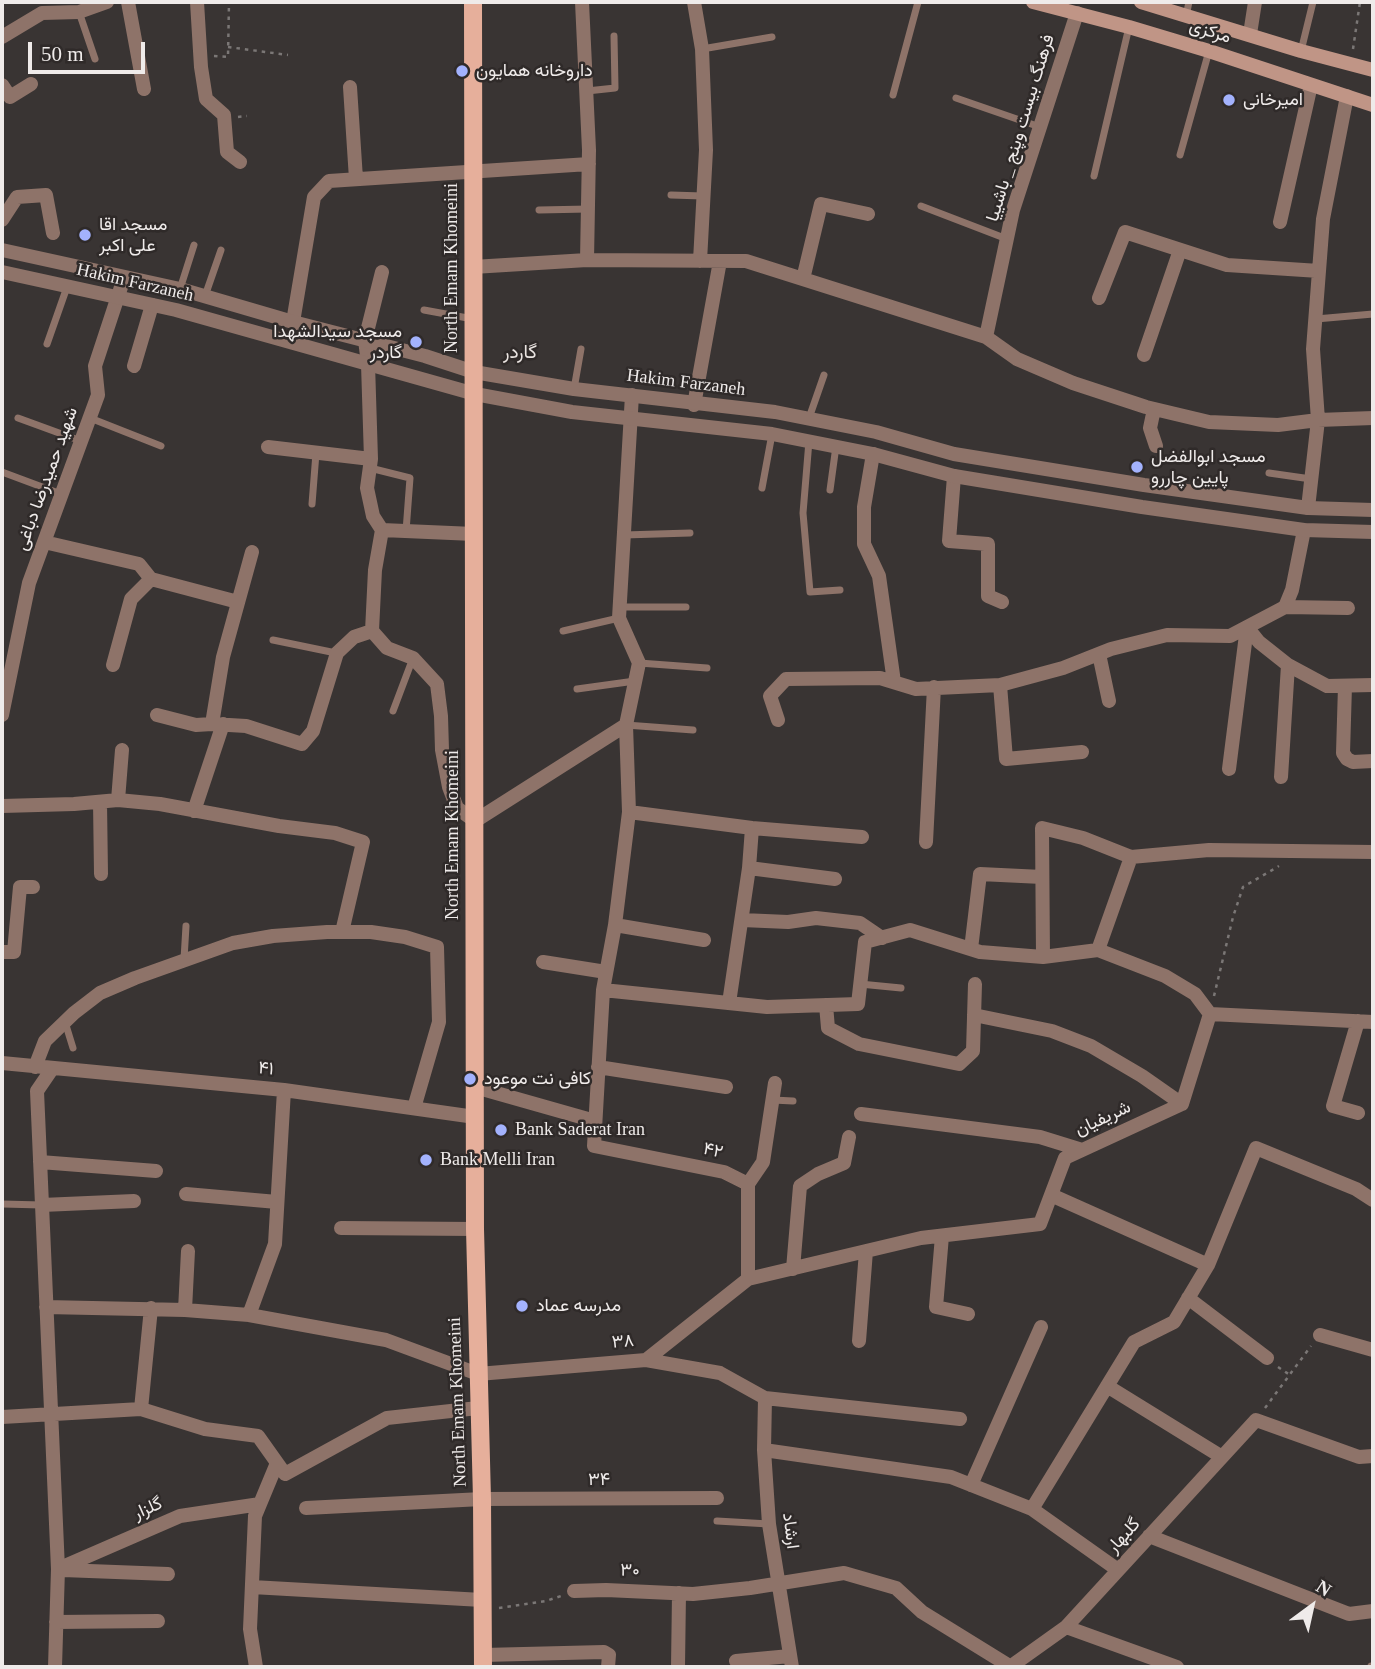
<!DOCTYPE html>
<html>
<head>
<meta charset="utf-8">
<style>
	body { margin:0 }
	#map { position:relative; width:1375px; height:1669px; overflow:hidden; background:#393433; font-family:"Times New Roman",serif }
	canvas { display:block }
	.frame { position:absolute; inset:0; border:4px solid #efebea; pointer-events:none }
	.north { position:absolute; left:1277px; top:1571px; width:70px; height:70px; -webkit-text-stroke:5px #2f2a29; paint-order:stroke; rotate:33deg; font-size:19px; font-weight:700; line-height:28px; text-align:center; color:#efebea }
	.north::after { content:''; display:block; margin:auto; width:24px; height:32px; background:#efebea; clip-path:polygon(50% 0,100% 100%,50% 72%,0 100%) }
	.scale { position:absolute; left:28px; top:42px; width:117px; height:32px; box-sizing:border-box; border:4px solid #efebea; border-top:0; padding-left:9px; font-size:21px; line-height:24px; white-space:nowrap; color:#efebea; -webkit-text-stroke:5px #2f2a29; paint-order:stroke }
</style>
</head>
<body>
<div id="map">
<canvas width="1375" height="1669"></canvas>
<div class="frame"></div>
<div class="north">N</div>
<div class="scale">50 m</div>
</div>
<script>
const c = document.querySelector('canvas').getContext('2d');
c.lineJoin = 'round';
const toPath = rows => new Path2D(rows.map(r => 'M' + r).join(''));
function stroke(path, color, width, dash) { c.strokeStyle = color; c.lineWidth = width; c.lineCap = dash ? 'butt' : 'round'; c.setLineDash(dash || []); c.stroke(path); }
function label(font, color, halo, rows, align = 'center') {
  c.font = font + ' "Times New Roman",Vazirmatn,serif'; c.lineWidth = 5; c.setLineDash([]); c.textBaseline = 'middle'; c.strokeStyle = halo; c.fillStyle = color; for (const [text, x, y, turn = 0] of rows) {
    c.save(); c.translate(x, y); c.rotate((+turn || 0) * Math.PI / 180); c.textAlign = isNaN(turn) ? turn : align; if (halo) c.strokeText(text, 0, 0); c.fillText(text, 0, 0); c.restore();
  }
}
stroke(toPath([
	[228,47,288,55],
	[1353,49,1360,2],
	[214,56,228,57,229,2],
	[238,117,247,116],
	[1214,996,1233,917,1243,887,1279,866],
	[1278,1367,1290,1375],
	[1265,1408,1311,1346],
	[499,1608,546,1601,561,1596]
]), '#7b7776', 2.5, [3.5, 5]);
stroke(toPath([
	[79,12,95,59],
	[1186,16,1189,2],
	[702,49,772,37],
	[1301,51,1313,2],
	[587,91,615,88,614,36],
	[893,95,918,2],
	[956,98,1040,127],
	[1180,155,1209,51],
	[1094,176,1129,27],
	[671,195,703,196],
	[921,206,1007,239],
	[539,210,588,209],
	[180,289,194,245],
	[205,296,221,250],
	[424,310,473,319],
	[1316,319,1373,314],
	[47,344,67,287],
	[574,389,581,349],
	[18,418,81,441],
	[90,418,161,446],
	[809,418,824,375],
	[809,441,803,513,810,592,840,590],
	[370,468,410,478,406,531],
	[2,472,61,494],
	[1269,473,1311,479],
	[762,488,772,434],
	[830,490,836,446],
	[312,504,316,453],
	[624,535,690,533],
	[620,607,686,607],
	[563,631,619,618],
	[273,640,336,653],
	[639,663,707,668],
	[577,689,635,681],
	[393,711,413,658],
	[626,725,693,730],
	[184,959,186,926],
	[860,984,901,988],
	[65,1022,73,1048],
	[773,1100,793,1101],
	[2,1204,42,1205],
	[717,1521,769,1524],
	[1371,1666,1371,1667]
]), '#8e7369', 7);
stroke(toPath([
	[128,2,144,89],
	[197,2,201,67,206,99,224,115,227,152,240,162],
	[582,2,589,150,587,260],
	[694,2,702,49,706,150,700,261],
	[1250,34,1255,2],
	[2,37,42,13,79,12,107,2],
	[2,85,10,97,31,84],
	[350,87,356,179],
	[2,220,17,197,46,195,53,233],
	[1280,222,1311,85],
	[473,267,587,260,746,261,986,337,1017,359,1073,383,1146,407,1209,422,1278,425,1318,420,1373,418],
	[382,272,365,340,368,364,371,459,367,488,373,516,382,530,375,570,372,631,387,648,413,658,437,684,441,716,442,750,449,787,457,808,475,821,626,725],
	[803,279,821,204,868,214],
	[1099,298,1125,232,1227,265,1319,271],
	[293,322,314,197,329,181,589,164],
	[986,337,1013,210,1077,13],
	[1144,355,1180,250],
	[134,366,152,305],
	[632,395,619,618,639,663,626,725,629,812,615,925,603,990,594,1146,724,1172,748,1184,748,1279],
	[694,405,720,261],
	[1154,409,1150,428,1156,446],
	[268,447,371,459],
	[873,454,864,507,864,544,879,576,894,682],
	[954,476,949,541,988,544,988,596,1002,602],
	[1308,508,1318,420,1313,349,1323,219,1347,96],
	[382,530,474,534],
	[44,542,139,564,151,579,238,602],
	[1285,607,1348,608],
	[1247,627,1259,642,1288,665,1327,686,1373,685],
	[1099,654,1109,701],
	[113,665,131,599,151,579],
	[1000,685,1006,759,1082,752],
	[1345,686,1343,753,1347,759,1353,762,1373,761],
	[2,715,29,583,98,395,95,366,124,278],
	[157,715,196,725,212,724,246,726,302,744,313,731,337,653,354,637,372,631],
	[778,720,770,696,786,679,880,678,916,689,1000,685,1063,668,1111,649,1167,635,1230,636,1285,607,1292,590,1304,530],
	[212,724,223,657,252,552],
	[1229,769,1247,627],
	[1281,777,1288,665],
	[118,800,122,750],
	[100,802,101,874],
	[2,806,74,804,118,800,160,804,279,826,335,833,363,842,342,932],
	[194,811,223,724],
	[629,812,752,828,862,837],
	[926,842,934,687],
	[749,868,835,879],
	[742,920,788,922,816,918,860,923,882,938],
	[615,925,704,940],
	[971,949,980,874,1042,877],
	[1098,950,1165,976,1195,994,1210,1014],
	[2,952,14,952,20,887,33,887],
	[1043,957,1042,828,1083,838,1131,857],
	[543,962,606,972],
	[603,990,767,1007,858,1004,865,942,910,930,980,952,1043,957,1098,950,1131,857,1209,850,1373,852],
	[729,1003,749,868,752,828],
	[826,1005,828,1028,859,1044,959,1064,973,1051,975,984],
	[974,1015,1052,1031,1091,1046,1142,1076,1182,1104],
	[2,1063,284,1090,475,1117],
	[35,1067,45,1041,74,1013,100,993,135,978,233,943,273,936,327,932,371,932,405,937,437,947,439,1022,414,1108],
	[598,1067,726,1087],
	[52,1069,37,1091,58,1569,55,1667],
	[475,1087,595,1121],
	[284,1090,275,1244,249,1315,386,1340,478,1374,646,1360,720,1373,765,1398,960,1419],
	[1358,1113,1333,1106,1358,1021],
	[861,1114,1040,1137,1082,1150],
	[40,1162,156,1171],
	[748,1184,763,1162,775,1083],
	[186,1194,277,1202],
	[1051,1195,1208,1265],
	[42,1205,134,1201],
	[341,1228,475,1229],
	[942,1236,936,1307,968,1314],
	[793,1269,800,1186,818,1174,844,1163,849,1137],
	[1188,1298,1267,1358],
	[46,1307,185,1310,249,1315],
	[185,1310,188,1251],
	[1320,1335,1373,1350],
	[859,1341,866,1251],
	[646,1360,748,1279,921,1238,1040,1224,1065,1158,1182,1104,1210,1014,1373,1022],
	[1107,1386,1222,1457],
	[765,1398,764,1450,769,1524,792,1667],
	[141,1409,151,1308],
	[2,1417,141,1409,205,1429,258,1436,285,1474,387,1418,478,1408],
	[764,1450,951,1477,1032,1509,1134,1342,1174,1322,1208,1265,1256,1148,1356,1189,1373,1200],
	[971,1485,1041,1327],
	[306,1508,482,1499,717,1498],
	[1032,1509,1118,1570],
	[1149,1536,1349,1614,1373,1611],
	[58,1569,180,1516,260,1504],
	[63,1570,168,1574],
	[252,1587,482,1600],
	[574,1591,606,1590,693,1594,750,1588,844,1573,896,1588,922,1612,1011,1667],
	[56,1622,158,1621],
	[1066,1627,1177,1667],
	[483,1655,604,1652,609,1655,608,1667],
	[736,1661,790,1656],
	[256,1667,250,1629,255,1516,277,1463],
	[678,1667,679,1593],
	[1010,1667,1066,1627,1256,1420,1359,1457,1373,1456]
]), '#8e7369', 14);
stroke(toPath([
	[2,250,180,289,293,322,425,356,474,372,574,389,775,412,876,432,954,454,1144,485,1308,508,1373,510],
	[2,272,176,310,475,394,572,412,772,434,873,454,954,476,1142,507,1304,530,1373,532]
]), '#8e7369', 14);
stroke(toPath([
	[1033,2,1129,27,1209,51,1373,105],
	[1141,2,1301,51,1373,70]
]), '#c09586', 14);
stroke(toPath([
	[473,2,475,1229,482,1499,483,1667]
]), '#e6af9b', 18);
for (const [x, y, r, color] of [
	[462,71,7,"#a3b2fd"],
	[1229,100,7,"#a3b2fd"],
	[85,235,7,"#a3b2fd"],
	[416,342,7,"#a3b2fd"],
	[1137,467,7,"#a3b2fd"],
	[470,1079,7,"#a3b2fd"],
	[501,1130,7,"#a3b2fd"],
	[426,1160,7,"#a3b2fd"],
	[522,1306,7,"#a3b2fd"]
]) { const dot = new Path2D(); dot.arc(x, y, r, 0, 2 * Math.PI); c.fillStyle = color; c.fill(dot); stroke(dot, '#2f2a29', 2.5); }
label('18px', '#efebea', '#2f2a29', [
	["مرکزی",1210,32,17],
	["فرهنگ بیست وپنج _ باشییا",1021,128,-73],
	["North Emam Khomeini",452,268,-90],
	["Hakim Farzaneh",135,283,13],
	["Hakim Farzaneh",686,383,7],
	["شهید حمیدرضا دباغی",47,479,-70],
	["North Emam Khomeini",453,835,-90],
	["۴۱",266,1069,6],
	["شریفیان",1103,1119,-25],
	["۴۲",713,1151,13],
	["۳۸",623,1342,-5],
	["North Emam Khomeini",458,1402,-92],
	["۳۴",599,1480],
	["گلزار",148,1509,-24],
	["ارشاد",790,1531,83],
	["گلبهار",1124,1536,-48],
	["۳۰",630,1571,2]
]);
label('18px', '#efebea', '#2f2a29', [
	["داروخانه همایون",476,71],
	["امیرخانی",1243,100],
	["مسجد اقا",99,225],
	["علی اکبر",99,246],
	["مسجد سیدالشهدا",402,332,"right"],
	["گاردر",402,353,"right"],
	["مسجد ابوالفضل",1151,457],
	["پایین چاررو",1151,478],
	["کافی نت موعود",484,1079],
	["Bank Saderat Iran",515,1130],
	["Bank Melli Iran",440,1160],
	["مدرسه عماد",536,1306]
], 'left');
label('19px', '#e9e3e0', '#2f2a29', [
	["گاردر",520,353]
]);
</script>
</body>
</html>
